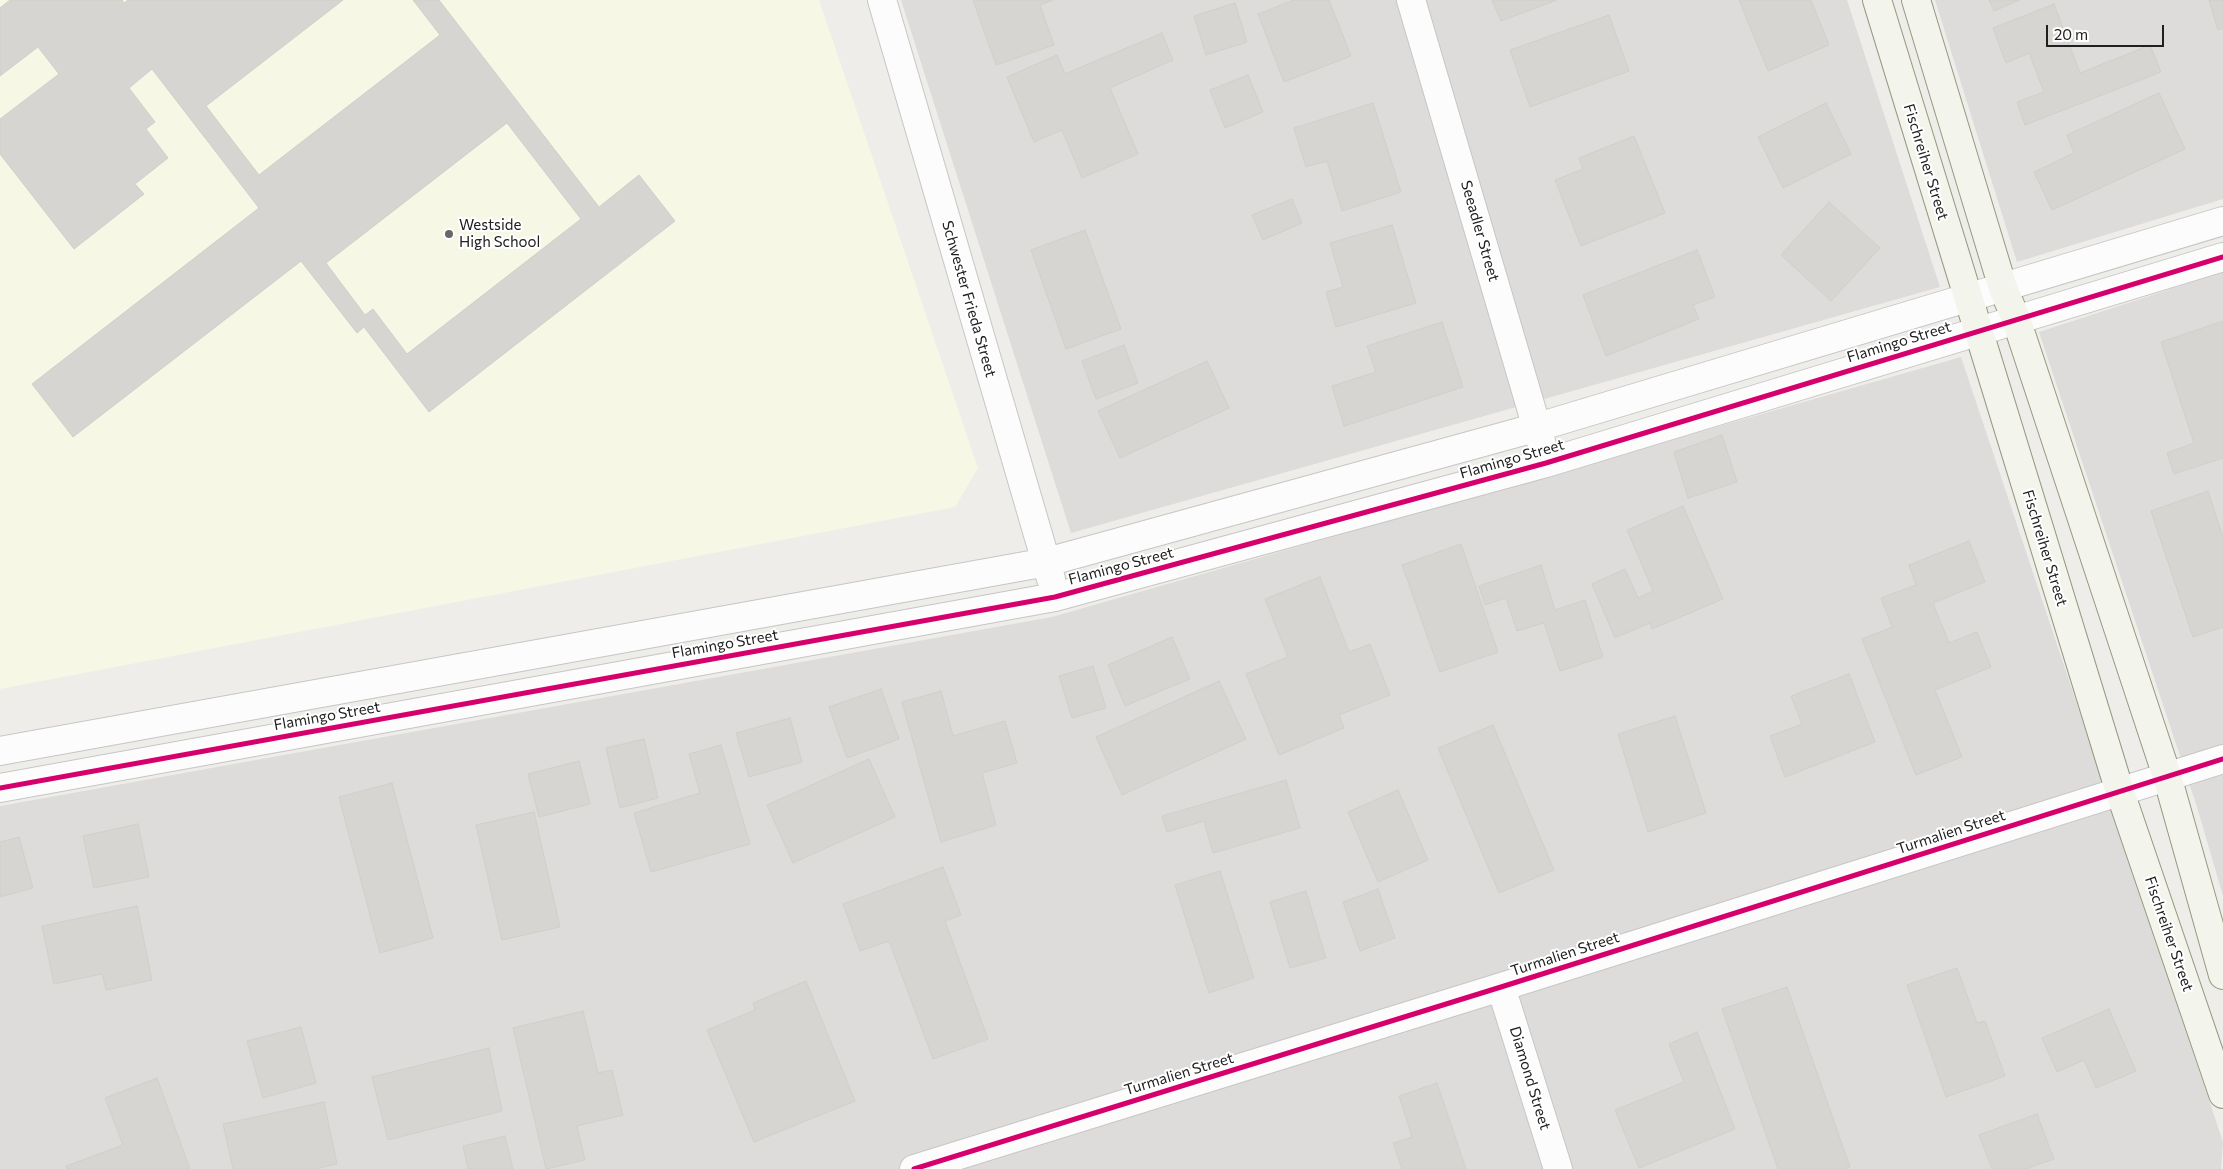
<!DOCTYPE html>
<html>
<head>
<meta charset="utf-8">
<style>
	body { margin:0 }
	#map { position:relative; width:2223px; height:1169px; overflow:hidden; background:#eeede9; font-family:Commissioner,sans-serif }
	canvas { display:block }
	.scale { position:absolute; left:2046px; top:25px; width:118px; height:22px; box-sizing:border-box; border:2px solid #202020; border-top:0; padding-left:6px; font-size:15px; line-height:18px; white-space:nowrap; color:#202020; -webkit-text-stroke:4px #fff; paint-order:stroke }
</style>
</head>
<body>
<div id="map">
<canvas width="2223" height="1169"></canvas>
<div class="scale">20 m</div>
</div>
<script>
const c = document.querySelector('canvas').getContext('2d');
c.lineJoin = 'round';
function fill(path, color) { c.fillStyle = color; c.fill(path, 'evenodd'); }
const toPath = rows => new Path2D(rows.map(r => 'M' + r).join(''));
function stroke(path, color, width, dash) { c.strokeStyle = color; c.lineWidth = width; c.lineCap = dash ? 'butt' : 'round'; c.setLineDash(dash || []); c.stroke(path); }
function label(font, color, halo, rows, align = 'center') {
  c.font = font + ' Commissioner,sans-serif'; c.lineWidth = 4; c.setLineDash([]); c.textBaseline = 'middle'; c.strokeStyle = halo; c.fillStyle = color; for (const [text, x, y, turn = 0] of rows) {
    c.save(); c.translate(x, y); c.rotate((+turn || 0) * Math.PI / 180); c.textAlign = isNaN(turn) ? turn : align; if (halo) c.strokeText(text, 0, 0); c.fillText(text, 0, 0); c.restore();
  }
}
fill(toPath([
	[901,0,1847,0,1940,287,1071,533],
	[1935,0,2223,0,2223,199,2017,262],
	[2223,272,2223,896,2197,807,2039,332],
	[1961,357,2223,1142,2221,1169,0,1169,0,806,1052,617]
]), '#dddcda');
fill(toPath([
	[0,0,819,0,978,468,955,507,0,689]
]), '#f6f7e4');
const building = toPath([
	[10,0,122,0,124,3,128,0,343,0,206,106,259,175,440,35,413,0,439,0,599,207,639,175,675,221,429,412,364,327,357,333,301,261,73,437,32,384,259,208,152,69,129,88,155,122,146,129,168,158,135,184,144,194,74,249,0,154,0,119,59,74,38,47,0,76,0,8,10,0],
	[507,123,581,219,407,354,373,309,365,315,326,263,507,123],
	[973,0,1053,0,1040,5,1054,45,996,65,973,0],
	[1294,0,1329,0,1351,56,1284,82,1258,14,1294,0],
	[1492,0,1557,0,1501,21,1492,0],
	[1739,0,1811,0,1829,45,1768,71,1739,0],
	[1989,0,2020,0,1994,11,1989,0],
	[2209,0,2223,0,2223,28,2218,30,2209,0],
	[1235,3,1247,42,1206,55,1194,16,1235,3],
	[2054,4,2080,73,2150,45,2161,72,2025,125,2017,102,2044,92,2029,53,2006,63,1993,28,2054,4],
	[1609,15,1629,71,1530,107,1510,50,1609,15],
	[1162,33,1173,60,1110,88,1138,154,1082,178,1062,130,1034,142,1007,77,1057,55,1065,74,1162,33],
	[1248,75,1263,112,1225,128,1210,90,1248,75],
	[2159,93,2185,149,2052,210,2034,172,2074,153,2067,135,2159,93],
	[1373,103,1401,192,1342,211,1327,161,1306,167,1294,128,1373,103],
	[1826,103,1851,154,1783,188,1758,137,1826,103],
	[1634,136,1665,213,1581,246,1555,180,1583,169,1579,158,1634,136],
	[1292,199,1302,223,1263,240,1252,215,1292,199],
	[1829,202,1880,248,1831,301,1781,255,1829,202],
	[1392,225,1416,303,1336,327,1326,292,1343,287,1330,243,1392,225],
	[1085,230,1121,329,1066,349,1031,250,1085,230],
	[1697,250,1715,297,1693,305,1699,319,1606,356,1583,295,1697,250],
	[2223,321,2223,458,2174,474,2167,453,2194,443,2161,342,2223,321],
	[1442,322,1463,387,1344,426,1332,386,1376,372,1367,346,1442,322],
	[1124,345,1138,383,1096,399,1082,361,1124,345],
	[1207,361,1229,408,1120,458,1098,411,1207,361],
	[1722,435,1737,482,1688,498,1674,452,1722,435],
	[2208,491,2223,537,2223,627,2193,637,2151,511,2208,491],
	[1683,506,1723,599,1652,629,1650,623,1615,638,1592,584,1625,569,1638,598,1653,591,1627,530,1683,506],
	[1969,541,1985,582,1933,603,1949,643,1977,632,1991,667,1935,690,1962,757,1916,775,1862,639,1892,627,1881,598,1916,585,1909,565,1969,541],
	[1461,544,1498,652,1440,672,1402,565,1461,544],
	[1541,565,1555,610,1585,600,1603,657,1560,671,1544,623,1517,631,1506,598,1485,605,1479,586,1541,565],
	[1320,577,1349,652,1370,644,1390,695,1339,715,1344,728,1279,755,1246,674,1288,657,1265,599,1320,577],
	[1172,637,1190,679,1125,706,1108,665,1172,637],
	[1093,666,1106,708,1072,718,1059,676,1093,666],
	[1849,674,1875,742,1785,777,1770,736,1802,724,1791,696,1849,674],
	[1219,681,1246,739,1122,795,1096,737,1219,681],
	[881,689,899,739,847,758,829,707,881,689],
	[941,691,953,736,1005,721,1017,763,982,773,996,825,941,842,902,702,941,691],
	[1675,716,1706,813,1648,832,1618,734,1675,716],
	[790,718,802,762,749,777,736,733,790,718],
	[1493,725,1554,870,1499,893,1438,748,1493,725],
	[644,739,658,798,620,808,606,748,644,739],
	[721,745,750,844,651,872,634,813,700,793,689,754,721,745],
	[869,759,895,817,793,863,767,805,869,759],
	[579,761,590,804,539,817,528,774,579,761],
	[1286,780,1300,828,1213,853,1204,821,1167,832,1162,816,1286,780],
	[392,783,433,938,380,953,339,797,392,783],
	[1398,790,1428,860,1378,882,1348,812,1398,790],
	[534,812,560,927,502,940,476,825,534,812],
	[138,824,149,877,94,888,83,836,138,824],
	[19,837,33,888,0,897,0,842,19,837],
	[943,867,961,915,945,921,988,1039,933,1059,889,941,860,951,843,904,943,867],
	[1220,871,1254,978,1209,993,1175,885,1220,871],
	[1378,889,1395,938,1360,951,1343,902,1378,889],
	[1306,891,1326,958,1290,968,1270,902,1306,891],
	[137,906,152,980,106,990,102,974,54,984,42,926,137,906],
	[1957,968,1977,1023,1985,1021,2005,1076,1946,1097,1907,985,1957,968],
	[806,981,855,1101,754,1142,707,1030,755,1010,753,1003,806,981],
	[1787,987,1850,1167,1846,1169,1778,1169,1722,1009,1787,987],
	[2109,1009,2136,1071,2096,1088,2084,1060,2057,1072,2042,1038,2109,1009],
	[583,1011,598,1073,612,1070,623,1115,577,1126,585,1160,546,1169,513,1028,583,1011],
	[301,1027,316,1083,263,1098,247,1041,301,1027],
	[1697,1032,1735,1129,1639,1168,1615,1110,1684,1082,1669,1044,1697,1032],
	[489,1048,502,1111,388,1140,372,1077,489,1048],
	[157,1078,190,1169,67,1169,66,1166,123,1145,105,1098,157,1078],
	[1437,1083,1466,1169,1402,1169,1393,1143,1412,1137,1399,1096,1437,1083],
	[324,1102,337,1164,315,1169,233,1169,223,1124,324,1102],
	[2037,1114,2054,1159,2026,1169,1992,1169,1979,1135,2037,1114],
	[505,1136,513,1169,468,1169,463,1146,505,1136]
]);
fill(building, '#d6d5d1');
stroke(building, '#d2cfca', 1);
const street = toPath([
	[882,0,1051,579],
	[1411,0,1542,445],
	[0,751,1047,562,1538,427,2223,221],
	[0,788,1055,597,1546,463,2223,257],
	[1501,987,1558,1169],
	[914,1169,1501,987,2223,759]
]);
const secondary = toPath([
	[1877,0,2120,792,2223,1094],
	[1916,0,2003,288,2016,319,2167,776,2223,975]
]);
stroke(street, '#c7c6c5', 30);
stroke(secondary, '#95997f', 30);
stroke(street, '#fcfcfc', 28);
stroke(secondary, '#f3f4eb', 28);
stroke(toPath([
	[0,788,1055,597,1546,463,2223,257],
	[914,1169,1501,987,2223,759]
]), '#d6006c', 5);
for (const [x, y, r, color] of [
	[449,234,5,"#686866"]
]) { const dot = new Path2D(); dot.arc(x, y, r, 0, 2 * Math.PI); c.fillStyle = color; c.fill(dot); stroke(dot, '#fff', 2); }
label('15px', '#202020', '#fff', [
	["Fischreiher Street",1926,162,73],
	["Seeadler Street",1480,231,74],
	["Schwester Frieda Street",969,299,74],
	["Flamingo Street",1899,342,-17],
	["Flamingo Street",1512,459,-16],
	["Fischreiher Street",2045,548,73],
	["Flamingo Street",1121,566,-15],
	["Flamingo Street",725,644,-10],
	["Flamingo Street",327,716,-10],
	["Turmalien Street",1951,832,-18],
	["Fischreiher Street",2169,934,71],
	["Turmalien Street",1565,954,-18],
	["Turmalien Street",1179,1074,-17],
	["Diamond Street",1530,1078,73]
]);
label('15px', '#202020', '#fff', [
	["Westside",459,225],
	["High School",459,242]
], 'left');
</script>
</body>
</html>
